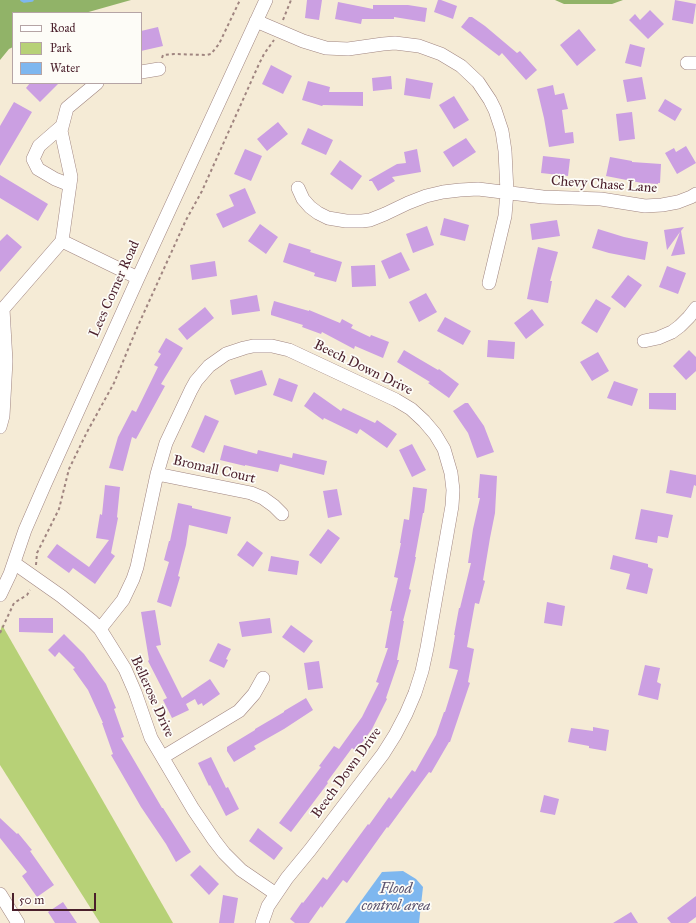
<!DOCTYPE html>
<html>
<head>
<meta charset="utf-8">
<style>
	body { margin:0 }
	#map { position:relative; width:696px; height:923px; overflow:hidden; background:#f5ebd6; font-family:"IM FELL Great Primer",serif }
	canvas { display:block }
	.legend { position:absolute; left:12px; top:12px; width:130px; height:72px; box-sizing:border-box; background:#fdfcf7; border:1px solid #b5a4a5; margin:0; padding:5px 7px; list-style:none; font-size:12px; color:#4a1f2b }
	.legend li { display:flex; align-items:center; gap:8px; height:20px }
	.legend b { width:20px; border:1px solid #b5a4a5 }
	.scale { position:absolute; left:12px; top:893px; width:84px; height:18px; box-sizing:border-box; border:2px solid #4a1f2b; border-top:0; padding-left:5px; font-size:12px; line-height:14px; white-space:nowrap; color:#4a1f2b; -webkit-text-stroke:3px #fdfcf7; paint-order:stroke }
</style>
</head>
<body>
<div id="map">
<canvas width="696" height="923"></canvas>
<ul class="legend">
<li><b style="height:5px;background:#fff"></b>Road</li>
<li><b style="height:11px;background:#b7d177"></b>Park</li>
<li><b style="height:11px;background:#7eb7ef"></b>Water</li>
</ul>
<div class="scale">50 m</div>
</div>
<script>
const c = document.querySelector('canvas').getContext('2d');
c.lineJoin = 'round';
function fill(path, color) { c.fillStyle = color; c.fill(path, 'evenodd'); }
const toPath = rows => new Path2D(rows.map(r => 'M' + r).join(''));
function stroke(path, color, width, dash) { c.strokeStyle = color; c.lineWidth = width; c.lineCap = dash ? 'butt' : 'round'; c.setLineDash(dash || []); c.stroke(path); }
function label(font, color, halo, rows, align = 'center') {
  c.font = font + ' "IM FELL Great Primer",serif'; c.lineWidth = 3.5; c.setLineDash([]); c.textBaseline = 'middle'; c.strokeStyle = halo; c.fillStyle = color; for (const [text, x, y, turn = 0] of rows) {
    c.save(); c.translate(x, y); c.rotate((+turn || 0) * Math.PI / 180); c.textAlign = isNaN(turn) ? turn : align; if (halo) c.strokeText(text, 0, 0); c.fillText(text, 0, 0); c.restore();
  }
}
fill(toPath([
	[2,625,173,923,100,923,0,765,0,632]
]), '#b7d177');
fill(toPath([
	[0,0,131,0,85,13,13,13,13,47,9,49,0,60],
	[555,0,623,0,612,4,564,4]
]), '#91b368');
fill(toPath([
	[403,871,416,879,423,887,419,923,345,923,382,872]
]), '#7eb7ef');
stroke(toPath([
	[22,0,24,1,32,0]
]), '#7eb7ef', 3.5);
fill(toPath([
	[307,0,322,0,319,20,305,18],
	[438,0,441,0,457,6,453,19,434,12],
	[675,0,696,4,693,24,672,20],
	[338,2,373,9,373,5,408,5,427,8,425,22,394,17,394,19,362,19,361,24,335,19],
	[650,10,664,24,648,39,629,20,635,14,640,20],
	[469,17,472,17,485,26,517,53,520,51,537,70,526,80,502,53,499,56,461,27],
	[158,27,163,46,141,51,141,31],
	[579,29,596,50,577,66,560,45],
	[630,44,645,48,641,67,625,63],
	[271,65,292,76,283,94,262,84],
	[391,76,392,89,373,91,372,78],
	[642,77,646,99,627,102,623,80],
	[406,78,433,83,430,99,404,95],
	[308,81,330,87,329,92,363,92,363,106,323,105,322,106,302,100],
	[30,83,59,83,40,102,26,88],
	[553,85,555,95,564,93,568,109,562,110,565,133,573,132,574,143,549,147,544,118,537,89],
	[454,96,469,120,454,129,439,105],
	[665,99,682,109,675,121,658,111],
	[14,102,32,112,0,166,0,126],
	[632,112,635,139,619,141,616,114],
	[278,122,288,134,267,151,257,139],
	[308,128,333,140,326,155,301,144],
	[466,138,476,152,453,167,443,152],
	[686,146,696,163,677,174,665,153,674,148,676,152],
	[245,149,262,156,251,181,234,174],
	[417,149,421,172,392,177,395,181,378,191,372,181,369,181,369,180,397,164,406,163,404,152],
	[543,156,570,159,568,176,541,173],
	[610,157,632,161,632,162,661,164,660,183,658,183,658,184,642,183,606,176],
	[340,160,362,176,352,190,330,174],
	[0,175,48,204,38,221,0,198],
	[245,188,256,213,223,228,216,214,234,206,229,195],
	[444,218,469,225,465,241,440,235],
	[557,220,560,236,532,240,530,224],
	[260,224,278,237,266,254,248,241],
	[427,226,434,245,413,253,406,234],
	[684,227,681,231,685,254,671,256,680,232,667,250,664,230],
	[598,229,624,237,648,242,645,260,609,253,592,248],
	[7,234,22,247,0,272,0,241],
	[289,243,311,250,310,252,342,262,336,282,314,276,315,273,283,262],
	[538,247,558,252,550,281,552,281,548,303,527,299,533,269],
	[401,252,410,270,389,279,381,261],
	[215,261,217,276,192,280,190,265],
	[375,265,376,286,352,287,351,266],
	[667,266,686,273,678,294,659,287],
	[628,275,642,285,625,308,611,297],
	[426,293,437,312,419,322,409,302],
	[257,295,260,311,232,315,230,300],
	[596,299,611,308,597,333,581,323],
	[274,301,309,311,309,310,340,323,342,319,353,325,351,328,370,337,371,335,389,342,383,358,355,346,354,349,322,332,321,334,302,327,303,325,271,315,271,312],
	[205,307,214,318,187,340,178,329],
	[532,309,544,325,526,339,514,323],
	[445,317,471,331,463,345,437,331],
	[166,338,183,348,161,384,165,386,136,439,132,437,123,471,109,468,118,437,132,410,136,412,158,367,154,365,161,354,158,352],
	[488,340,515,342,514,359,487,357],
	[404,350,438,370,439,369,459,384,449,398,428,383,430,382,397,362],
	[689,350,696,357,696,371,686,380,673,366],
	[598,352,609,371,592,381,580,362],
	[262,370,267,385,235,395,230,380],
	[279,378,298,385,292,402,273,395],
	[614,381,638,389,632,406,607,398],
	[314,392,341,411,343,408,375,423,377,420,397,434,387,448,360,429,357,434,324,418,323,420,304,406],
	[649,393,676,393,676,410,649,409],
	[465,403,468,403,484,426,494,452,477,458,468,433,453,411],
	[205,415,219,421,204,453,191,447],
	[412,444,426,470,412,477,399,450],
	[224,445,257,454,258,450,292,458,293,453,327,461,324,475,280,464,278,472,245,465,245,466,220,460],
	[670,470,696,475,696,486,694,485,691,498,666,493],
	[480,474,497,476,495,513,490,538,483,580,485,581,479,604,475,603,467,647,474,649,468,682,470,683,450,742,449,742,431,773,429,772,388,828,387,827,347,883,343,880,322,908,321,906,309,923,295,923,290,919,302,902,303,903,323,877,327,880,368,824,369,825,389,797,391,799,412,770,415,772,436,735,444,712,445,712,458,670,449,668,455,635,454,635,459,608,460,608,471,563,468,563,473,529,480,498,478,498],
	[105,485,120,487,117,517,118,518,111,553,115,556,95,584,73,568,69,573,47,557,57,544,89,567,109,540,96,538,100,514,102,515],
	[413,487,427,489,424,513,423,513,415,557,416,557,409,589,411,590,403,621,404,621,397,660,399,660,386,698,387,699,372,729,356,751,352,748,327,782,328,783,291,832,279,823,321,767,319,766,334,746,339,749,362,717,379,683,376,682,388,648,385,648,392,611,390,611,398,578,394,577,401,543,400,543,404,519,409,520],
	[337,489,342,515,328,518,323,491],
	[178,503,192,506,192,508,231,517,227,534,189,525,186,545,178,576,180,577,171,607,157,602,169,562,164,560,169,541,170,541],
	[641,509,673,515,668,538,658,536,657,543,635,539],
	[328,529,340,538,321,564,309,555],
	[247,541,263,553,253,567,237,555],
	[613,555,648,564,648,567,653,569,647,594,626,589,630,574,610,569],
	[271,556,299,561,297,575,268,571],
	[547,602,565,606,562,626,544,623],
	[155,610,161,645,156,646,182,698,210,679,220,694,203,706,202,703,198,705,195,699,186,704,189,710,172,718,163,700,167,698,148,661,149,660,141,612],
	[19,618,53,618,53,633,19,632],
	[270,618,272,633,242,637,239,622],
	[291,625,313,641,304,653,282,637],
	[64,634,84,654,106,684,116,708,114,709,124,737,121,738,162,808,163,808,191,852,176,862,166,844,141,807,111,755,113,754,102,723,103,723,88,690,73,669,75,668,59,652,55,657,48,650],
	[218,643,231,649,226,659,228,660,224,668,209,661],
	[319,661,323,688,308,690,304,663],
	[645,665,660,668,657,682,661,684,658,700,638,695],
	[306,698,313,710,284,729,254,746,256,749,234,762,227,751,227,747,255,730,255,729,284,712,284,711],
	[593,727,609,730,606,751,589,748,589,746,568,742,571,728,593,731],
	[211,757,226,788,228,787,239,809,226,816,210,785,209,786,198,763],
	[544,795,559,799,555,815,540,812],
	[0,818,17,834,18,833,32,850,30,851,54,885,37,897,22,876,27,872,0,838],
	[258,828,283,848,274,860,249,841],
	[200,865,219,884,209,895,190,875],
	[223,895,238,898,234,923,219,923],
	[696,896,696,917,688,923,671,923,667,918],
	[63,902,77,923,55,923,48,912],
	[631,912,638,923,613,923]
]), '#cb9fe2');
const minor = toPath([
	[256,21,303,41,326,48,348,49,383,44,395,43,419,46,441,54,461,66,478,82,490,100,495,110,502,131,505,151,507,192,505,216,489,283],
	[687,63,696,63],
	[141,72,159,69],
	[62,126,39,146,33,159,38,169,55,179,70,185],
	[298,188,303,199,310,207,318,213,328,218,346,221,362,221,370,220,385,214,408,203,426,196,443,192,460,190,478,189,543,197,601,199,645,206,662,205,678,202,691,197,696,194],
	[62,241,138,278],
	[644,341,658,338,672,332,680,326,689,317,696,308],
	[0,427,3,416,6,361,3,309,62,241,71,177,61,131,67,108,97,83],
	[157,474,251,493,263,498,274,506,282,514],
	[14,563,61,596,92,621,100,629,125,669,135,692,151,738,193,809,214,840,224,853,241,870,276,894],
	[0,595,10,574,25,530,45,484,138,278,266,0],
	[100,629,123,600,133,579,137,567,157,474,166,443,191,390,196,381,209,366,226,354,244,348,253,346,272,346,289,350,396,400,411,409,424,421,435,434,444,449,451,473,453,490,452,506,427,648,422,671,415,693,406,714,395,735,383,754,310,850,287,878,268,906,262,923],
	[163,757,239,711,254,694,263,678],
	[0,894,18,923]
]);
stroke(minor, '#a08580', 14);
stroke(toPath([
	[283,20,291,0],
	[162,58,163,55,174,54,207,55,211,54,219,44,240,0],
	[36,565,37,553,59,509,69,469,87,432,114,383,137,328,186,220,202,191,259,64,264,54,274,40],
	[0,633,14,603,27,595,30,590]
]), '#a08580', 2, [3, 3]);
stroke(minor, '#fff', 13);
label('14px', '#4a1f2b', '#fdfcf7', [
	["Chevy Chase Lane",604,185,4],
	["Lees Corner Road",115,289,-66],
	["Beech Down Drive",363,368,26],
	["Bromall Court",214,470,13],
	["Bellerose Drive",152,697,66],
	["Beech Down Drive",347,773,-54]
]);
label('italic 15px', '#5c5470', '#fdfcf7', [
	["Flood",396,889],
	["control area",396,906]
]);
</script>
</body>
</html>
